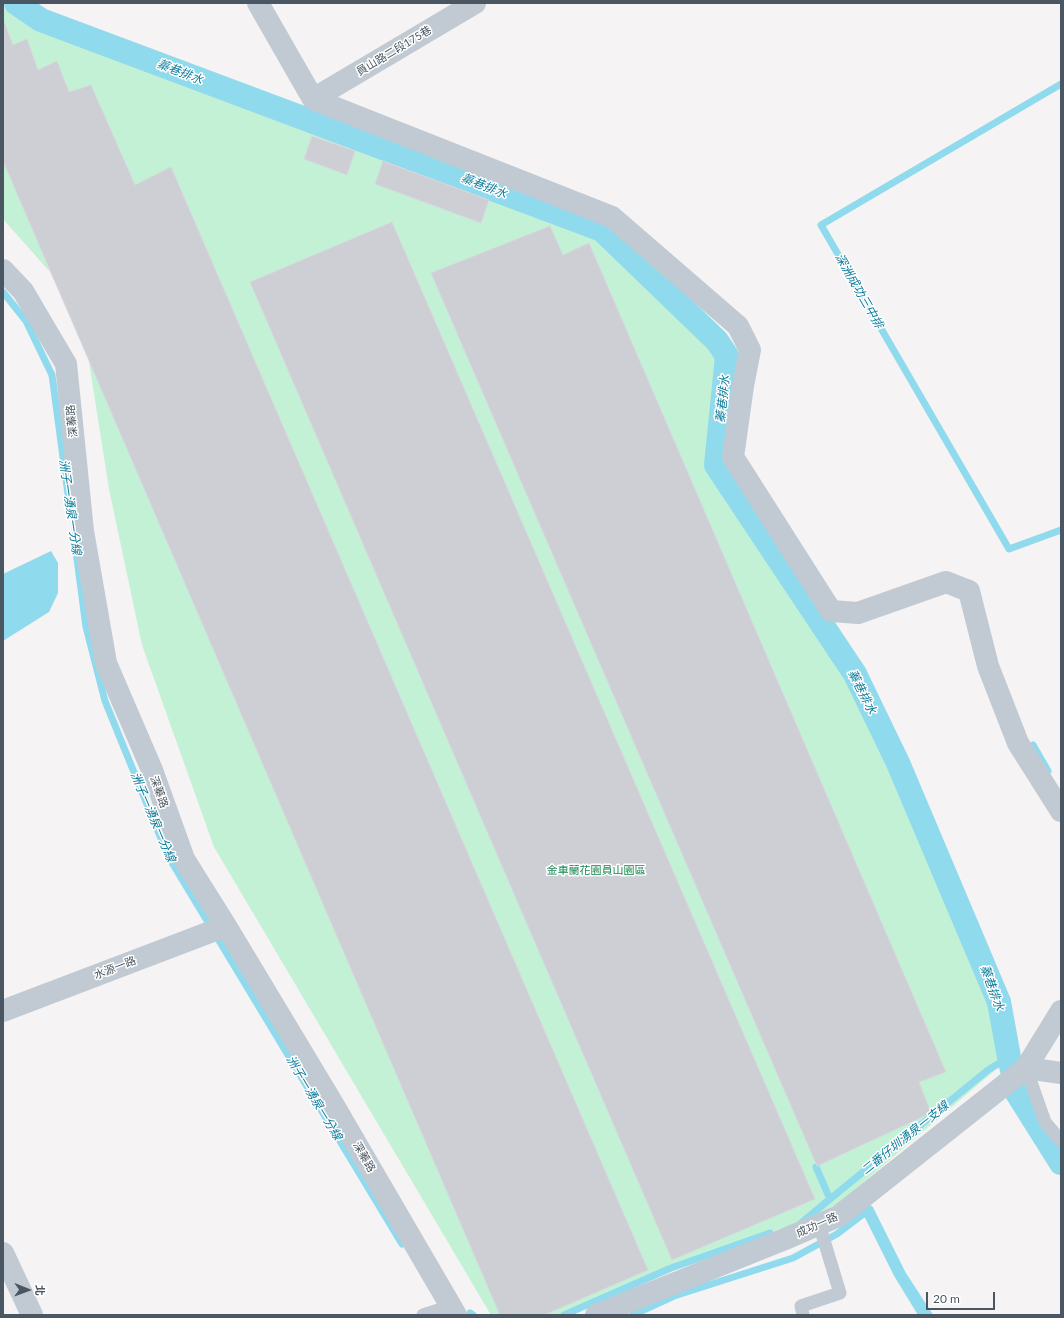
<!DOCTYPE html>
<html>
<head>
<meta charset="utf-8">
<style>
	body { margin:0 }
	#map { position:relative; width:1064px; height:1318px; overflow:hidden; background:#f5f3f3; font-family:Lato,"Noto Sans TC",sans-serif }
	canvas { display:block }
	.frame { position:absolute; inset:0; border:4px solid #4a5661; pointer-events:none }
	.north { position:absolute; left:8px; top:1270px; width:40px; height:40px; -webkit-text-stroke:3px #fff; paint-order:stroke; rotate:91deg; font-size:11px; font-weight:700; line-height:16px; text-align:center; color:#4a5661 }
	.north::after { content:''; display:block; margin:auto; width:14px; height:18px; background:#4a5661; clip-path:polygon(50% 0,100% 100%,50% 72%,0 100%) }
	.scale { position:absolute; left:926px; top:1292px; width:69px; height:18px; box-sizing:border-box; border:2px solid #4a5661; border-top:0; padding-left:5px; font-size:12px; line-height:14px; white-space:nowrap; color:#4a5661; -webkit-text-stroke:3px #fff; paint-order:stroke }
</style>
</head>
<body>
<div id="map">
<canvas width="1064" height="1318"></canvas>
<div class="frame"></div>
<div class="north">北</div>
<div class="scale">20 m</div>
</div>
<script>
const c = document.querySelector('canvas').getContext('2d');
c.lineJoin = 'round';
function fill(path, color) { c.fillStyle = color; c.fill(path, 'evenodd'); }
const toPath = rows => new Path2D(rows.map(r => 'M' + r).join(''));
function stroke(path, color, width, dash) { c.strokeStyle = color; c.lineWidth = width; c.lineCap = dash ? 'butt' : 'round'; c.setLineDash(dash || []); c.stroke(path); }
function label(font, color, halo, rows, align = 'center') {
  c.font = font + ' Lato,"Noto Sans TC",sans-serif'; c.lineWidth = 3; c.setLineDash([]); c.textBaseline = 'middle'; c.strokeStyle = halo; c.fillStyle = color; for (const [text, x, y, turn = 0] of rows) {
    c.save(); c.translate(x, y); c.rotate((+turn || 0) * Math.PI / 180); c.textAlign = isNaN(turn) ? turn : align; if (halo) c.strokeText(text, 0, 0); c.fillText(text, 0, 0); c.restore();
  }
}
fill(toPath([
	[3,3,47,30,304,122,600,238,720,356,707,457,876,722,997,996,1000,1066,826,1214,680,1262,561,1315,491,1315,214,847,142,645,109,489,87,349,50,272,3,219]
]), '#c3f1d5');
fill(toPath([
	[51,551,58,563,58,593,49,612,3,641,3,574]
]), '#90daee');
stroke(toPath([
	[1061,84,821,225,1009,549,1061,530],
	[3,292,26,321,52,375,70,509],
	[76,551,86,627,105,701,168,856,402,1244],
	[1033,745,1048,771],
	[816,1167,830,1199,988,1070,1009,1057],
	[865,1210,897,1274,922,1315],
	[801,1223,830,1199],
	[470,1313,473,1315],
	[564,1315,671,1268,770,1233],
	[633,1315,674,1296,793,1258,837,1234,870,1209,903,1275,929,1315]
]), '#90daee', 7);
stroke(toPath([
	[16,3,41,20,602,230,717,341,727,356,716,465,855,674,898,763,999,1002,1009,1057,1017,1093,1061,1163]
]), '#90daee', 24);
const building = toPath([
	[3,19,13,45,27,39,38,70,57,61,69,92,91,85,135,185,171,167,648,1270,544,1315,500,1315,3,161,3,19],
	[312,136,355,151,347,175,304,159,312,136],
	[383,161,489,200,481,223,375,184,383,161],
	[392,222,815,1199,672,1260,250,282,392,222],
	[550,226,563,255,589,243,946,1072,919,1082,931,1113,817,1166,431,273,550,226]
]);
fill(building, '#cdcfd5');
stroke(building, '#d7d9de', 1);
stroke(toPath([
	[1026,1068,1045,1122,1061,1141],
	[423,1315,451,1306],
	[803,1315,801,1306,840,1293,819,1224]
]), '#c1cad2', 13);
stroke(toPath([
	[258,3,313,99],
	[313,99,612,217,738,326,750,350,743,386,733,457,831,611,858,613,946,582,969,591,988,666,1018,743,1061,811],
	[313,99,475,3],
	[3,270,23,291,66,364,83,531,106,663,152,770,184,859,226,926,333,1104,456,1315],
	[3,1011,226,926],
	[1026,1068,1061,1073],
	[3,1253,32,1315],
	[596,1315,785,1239,839,1216,1026,1068,1061,1011]
]), '#c1cad2', 22);
label('11px', '#4a5661', '#fff', [
	["員山路二段175巷",394,51,-31],
	["深蓁路",72,421,-96],
	["深蓁路",159,792,70],
	["水源一路",115,968,-21],
	["深蓁路",364,1157,60],
	["成功一路",817,1225,-24]
]);
label('11px', '#17864f', '#fff', [
	["金車蘭花園員山園區",596,870]
]);
label('italic 12px', '#0c7c9b', '#fff', [
	["蓁巷排水",180,72,21],
	["蓁巷排水",484,186,21],
	["深洲成功三中排",859,291,60],
	["蓁巷排水",723,399,-84],
	["洲子一湧泉一分線",70,507,82],
	["蓁巷排水",862,692,63],
	["洲子一湧泉一分線",153,817,67],
	["蓁巷排水",992,988,70],
	["洲子一湧泉一分線",314,1098,59],
	["二番仔圳湧泉一支線",905,1138,-39]
]);
</script>
</body>
</html>
